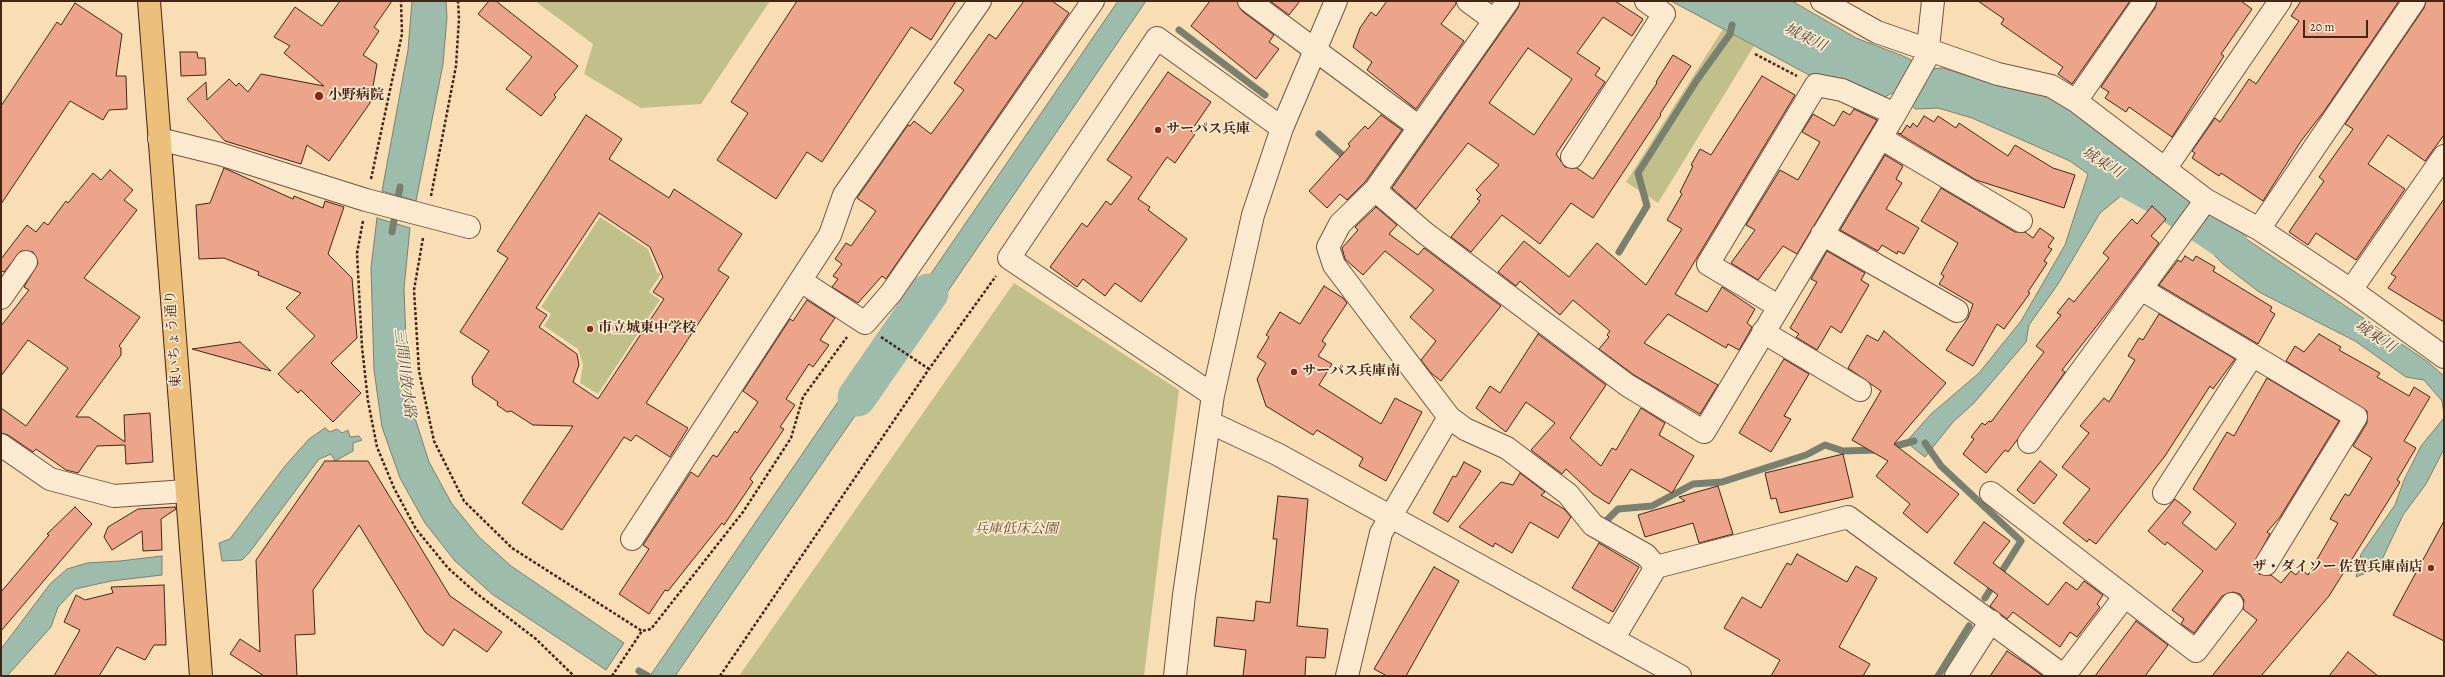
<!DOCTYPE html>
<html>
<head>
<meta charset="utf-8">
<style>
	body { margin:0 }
	#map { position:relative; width:2445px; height:677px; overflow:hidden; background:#f9deb5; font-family:Alegreya,serif }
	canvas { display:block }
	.frame { position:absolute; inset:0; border:2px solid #442516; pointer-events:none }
	.scale { position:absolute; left:2303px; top:20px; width:65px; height:18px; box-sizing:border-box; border:2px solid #442516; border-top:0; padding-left:5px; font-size:12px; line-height:14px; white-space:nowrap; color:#442516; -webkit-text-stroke:3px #fbeacf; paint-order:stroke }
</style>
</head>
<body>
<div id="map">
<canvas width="2445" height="677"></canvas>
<div class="frame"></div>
<div class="scale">20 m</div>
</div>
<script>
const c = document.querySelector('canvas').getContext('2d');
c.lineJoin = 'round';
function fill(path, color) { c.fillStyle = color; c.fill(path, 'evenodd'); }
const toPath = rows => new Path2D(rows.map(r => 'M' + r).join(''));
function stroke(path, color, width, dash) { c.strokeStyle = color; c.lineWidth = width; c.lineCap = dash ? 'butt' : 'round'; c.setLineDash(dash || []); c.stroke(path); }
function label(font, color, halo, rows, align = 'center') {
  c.font = font + ' Alegreya,"Noto Serif JP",serif'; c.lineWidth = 3.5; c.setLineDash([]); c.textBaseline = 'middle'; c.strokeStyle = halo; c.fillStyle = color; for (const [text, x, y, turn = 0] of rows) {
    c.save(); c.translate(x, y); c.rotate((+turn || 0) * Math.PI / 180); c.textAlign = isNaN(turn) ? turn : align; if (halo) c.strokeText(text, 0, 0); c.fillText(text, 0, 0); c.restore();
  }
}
fill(toPath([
	[535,1,770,1,701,104,641,108,584,74,593,44],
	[1723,29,1754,46,1658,203,1626,182],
	[600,217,648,249,657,272,661,274,649,292,660,300,598,394,580,383,583,365,578,349,544,326,551,314,541,307],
	[1014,283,1179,390,1144,676,739,676]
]), '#c1c08b');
const water = toPath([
	[412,1,446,1,447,17,443,64,416,201,382,191,408,50,412,1],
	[1118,1,1146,1,911,345,891,332,1118,1],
	[1671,1,1792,1,1856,38,1903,56,1930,69,1943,68,1995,85,2047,96,2069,109,2188,197,2173,217,2138,193,2122,195,2100,213,2058,284,2029,325,2026,342,1974,403,1953,422,1925,457,1906,442,1931,414,1979,373,2021,321,2065,245,2088,174,2070,161,1972,118,1938,108,1915,109,1907,101,1892,93,1883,98,1845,83,1809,75,1671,1],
	[2205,211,2428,362,2444,376,2444,414,2442,401,2424,380,2406,377,2355,341,2259,292,2223,264,2192,233,2205,211],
	[377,218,410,228,404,288,407,369,415,418,429,462,452,504,479,537,511,566,624,643,606,670,492,594,455,561,425,523,400,478,382,427,374,370,371,268,377,218],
	[877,345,895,358,675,676,650,676,877,345],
	[2444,418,2444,449,2426,484,2403,515,2378,568,2356,577,2361,554,2395,505,2404,480,2421,446,2444,418],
	[325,428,330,432,337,429,342,433,348,430,350,437,359,436,362,440,353,443,353,451,335,461,331,454,319,459,249,553,242,560,222,561,219,543,230,539,285,466,309,439,325,428],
	[162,556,162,575,111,581,75,589,58,607,51,627,7,676,1,676,1,649,50,584,67,569,87,563,120,561,162,556]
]);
fill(water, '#9ebcab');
stroke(water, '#7a806f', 1);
stroke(toPath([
	[1179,30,1265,95],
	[1319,134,1349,161],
	[392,232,400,187],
	[1619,252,1647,206,1638,173,1697,80,1730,34,1732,25],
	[1925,443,1941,466,2021,541,1985,598],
	[1888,448,1914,441],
	[1604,523,1618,509,1652,506,1693,484,1722,482,1806,455,1825,445,1843,451,1878,450],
	[639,671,648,676],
	[1938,676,1969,626]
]), '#7a806f', 7);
stroke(toPath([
	[2132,181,2163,198,2228,241],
	[857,397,929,293]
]), '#9ebcab', 39);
const building = toPath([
	[340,1,392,1,374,27,379,31,363,55,377,64,370,103,329,161,307,145,301,164,225,141,187,99,206,82,207,100,229,79,236,86,239,83,248,92,261,74,324,86,284,53,290,46,274,37,295,7,322,26,340,1],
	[489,1,496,1,578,66,554,95,556,97,541,116,506,89,532,57,478,14,489,1],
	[797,1,956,1,931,40,911,27,822,162,807,152,776,199,717,160,748,113,731,102,797,1],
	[1024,1,1052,1,1069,13,886,279,882,276,858,303,832,287,838,279,833,276,842,264,835,259,846,243,851,246,876,211,857,198,908,125,910,126,914,121,931,134,964,90,954,83,989,34,996,39,1024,1],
	[1210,1,1237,1,1242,11,1274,35,1269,42,1279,49,1256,79,1191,26,1210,1],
	[1270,1,1300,1,1289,15,1270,1],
	[1387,1,1456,1,1456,4,1441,24,1464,41,1416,109,1367,70,1372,62,1353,47,1360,28,1371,12,1376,16,1387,1],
	[1520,1,1615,1,1643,19,1632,36,1603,17,1577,53,1600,68,1595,75,1605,82,1556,154,1565,167,1577,168,1593,179,1657,83,1656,82,1673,55,1691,66,1660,114,1661,115,1593,218,1571,203,1540,244,1502,215,1471,252,1451,237,1480,201,1477,199,1481,195,1476,190,1499,165,1468,143,1416,209,1392,188,1518,8,1520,1],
	[1528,48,1572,79,1534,135,1489,103,1528,48],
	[1978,1,2130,1,2072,84,2058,74,2063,67,2001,24,2004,19,1978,1],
	[2157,1,2241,1,2252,9,2221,54,2224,56,2172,137,2129,107,2126,112,2105,98,2109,92,2101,87,2155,8,2157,1],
	[2301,1,2399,1,2325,110,2301,141,2263,201,2221,173,2219,176,2192,158,2195,153,2192,151,2215,118,2220,122,2249,79,2256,84,2299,21,2291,16,2301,1],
	[2426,1,2444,1,2444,135,2425,161,2388,135,2368,164,2405,189,2356,260,2316,233,2308,245,2289,232,2324,181,2319,177,2353,129,2345,124,2424,8,2426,1],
	[75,3,122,34,116,76,126,76,127,109,109,110,103,120,70,101,1,204,1,106,57,22,61,25,75,3],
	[180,52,197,52,198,58,205,58,206,75,181,76,180,52],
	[1168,72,1211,102,1191,131,1195,134,1175,163,1167,157,1138,199,1150,207,1148,210,1187,239,1141,302,1115,283,1105,296,1083,279,1077,287,1050,267,1082,223,1087,227,1106,201,1111,205,1132,177,1107,160,1168,72],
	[1762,76,1795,95,1675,294,1707,312,1722,287,1755,309,1747,323,1752,327,1751,329,1739,350,1728,344,1726,348,1668,314,1644,343,1718,385,1700,414,1634,375,1599,349,1609,337,1607,335,1610,331,1573,300,1560,315,1520,281,1516,286,1498,272,1524,241,1569,277,1597,243,1646,285,1682,229,1667,220,1682,194,1680,192,1693,166,1691,165,1700,149,1711,155,1762,76],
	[1854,109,1877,120,1797,254,1783,246,1758,280,1731,263,1755,230,1746,225,1780,170,1798,180,1820,142,1802,132,1813,114,1834,126,1843,111,1850,115,1854,109],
	[586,115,622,139,609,159,669,198,674,189,742,234,718,270,729,277,646,403,688,428,670,457,636,435,631,441,624,437,562,530,522,503,573,426,533,425,511,411,507,412,497,405,498,402,473,385,472,377,489,351,460,332,508,258,497,251,586,115],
	[599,213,650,247,663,277,653,292,664,299,598,399,573,382,579,365,577,354,539,327,547,315,536,308,599,213],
	[1381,115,1402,130,1365,182,1347,200,1340,194,1327,208,1309,191,1350,146,1348,144,1365,126,1368,129,1381,115],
	[1924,116,1934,122,1938,116,1956,128,1959,123,2008,156,2015,145,2053,168,2075,175,2064,208,1976,180,1898,133,1901,134,1907,125,1910,128,1913,123,1917,127,1924,116],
	[1885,155,1903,166,1896,179,1902,183,1886,209,1919,228,1904,254,1898,251,1897,254,1882,245,1878,251,1840,230,1885,155],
	[224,168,293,199,294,196,323,208,325,201,344,207,328,254,352,278,357,338,331,363,361,393,333,422,301,390,298,393,278,374,315,336,286,308,301,293,258,275,259,272,224,258,199,259,196,205,210,203,224,168],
	[110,170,133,190,124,200,137,210,84,278,140,317,119,346,121,348,121,355,76,417,89,417,125,442,124,415,150,413,153,462,126,464,125,445,97,446,78,473,66,470,36,449,33,452,8,435,1,433,1,408,26,426,68,368,28,340,1,376,1,326,29,290,24,287,38,263,33,252,21,251,4,272,1,271,1,259,27,225,36,232,44,222,48,225,66,201,68,203,93,173,101,180,110,170],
	[1941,188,2015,232,2025,232,2033,238,2040,228,2054,238,2048,247,2052,249,2044,261,2047,263,2028,292,2030,293,2004,329,1997,324,1973,366,1946,350,1968,318,1973,304,1939,284,1944,276,1941,274,1958,243,1921,221,1941,188],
	[2444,199,2444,322,2388,288,2396,277,2391,274,2444,199],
	[2152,206,2166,219,2151,236,2159,243,2110,309,2062,370,2065,372,2017,440,2008,452,2005,450,1986,473,1963,454,1974,439,1971,437,1982,423,1985,425,1989,421,1991,422,2044,352,2036,346,2061,315,2057,313,2069,298,2074,302,2109,258,2103,253,2115,238,2132,219,2137,224,2152,206],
	[1376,207,1397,225,1389,234,1418,255,1424,248,1501,306,1441,381,1431,373,1421,360,1436,341,1410,317,1434,290,1385,251,1363,275,1345,259,1342,248,1358,230,1355,227,1376,207],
	[1827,251,1865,273,1861,280,1869,285,1841,333,1831,326,1817,350,1796,337,1799,334,1790,328,1817,282,1811,279,1827,251],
	[2185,256,2193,261,2196,256,2215,267,2213,271,2272,307,2270,311,2275,314,2258,344,2159,285,2178,260,2181,262,2185,256],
	[1324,286,1343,298,1347,303,1322,341,1326,344,1318,356,1332,364,1319,385,1381,424,1395,398,1422,412,1386,481,1359,466,1363,458,1317,430,1313,435,1266,406,1257,379,1266,363,1257,357,1269,337,1266,335,1280,312,1300,324,1324,286],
	[807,300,835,318,820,340,829,345,813,367,809,364,786,399,795,405,780,427,784,429,750,479,753,482,724,525,722,523,668,591,665,590,649,614,619,594,649,549,643,545,691,472,698,477,713,455,717,457,735,431,737,433,758,402,743,391,790,319,793,321,807,300],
	[2159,314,2235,359,2213,389,2210,386,2165,456,2096,544,2089,539,2087,542,2063,523,2090,489,2062,467,2089,433,2080,426,2104,398,2109,402,2135,360,2128,356,2139,338,2143,340,2159,314],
	[1884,331,1946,383,1894,444,1959,494,1927,533,1903,513,1910,504,1876,476,1888,461,1852,440,1881,391,1848,368,1867,335,1878,341,1884,331],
	[1538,334,1606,385,1570,438,1601,466,1612,448,1616,450,1641,408,1665,423,1659,435,1694,456,1672,493,1631,469,1609,504,1593,494,1566,469,1562,474,1531,450,1555,423,1526,402,1506,432,1476,408,1490,386,1500,393,1538,334],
	[2319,334,2341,347,2339,350,2380,373,2377,377,2409,396,2414,387,2430,397,2404,441,2416,448,2397,480,2400,482,2329,596,2261,676,2212,676,2257,620,2243,609,2244,600,2240,594,2233,592,2222,596,2194,633,2181,624,2184,619,2172,610,2203,571,2167,542,2165,545,2148,531,2175,499,2191,512,2182,523,2216,550,2236,524,2193,489,2227,432,2234,436,2267,378,2339,421,2280,517,2267,532,2270,534,2254,563,2259,574,2271,575,2281,583,2291,571,2296,575,2301,569,2308,575,2338,523,2330,519,2345,494,2349,496,2372,458,2353,446,2367,423,2367,411,2286,361,2295,346,2304,352,2319,334],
	[240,342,271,371,192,349,240,342],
	[1784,359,1809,374,1784,416,1791,419,1771,452,1739,433,1784,359],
	[1843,454,1853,497,1780,513,1776,498,1771,499,1765,473,1843,454],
	[325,461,368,461,450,596,502,632,487,652,454,629,443,646,425,632,359,525,313,590,315,634,295,635,297,676,264,676,230,654,240,639,260,652,256,560,325,461],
	[2040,461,2057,475,2034,504,2017,490,2040,461],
	[1464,462,1481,471,1448,522,1433,513,1453,476,1456,477,1464,462],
	[1520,473,1545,492,1541,495,1564,509,1571,517,1558,538,1530,522,1512,553,1495,543,1493,547,1459,527,1501,482,1513,485,1520,473],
	[1718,486,1733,534,1699,543,1693,523,1645,537,1638,515,1685,501,1679,497,1718,486],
	[1278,496,1308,499,1297,626,1328,629,1325,658,1306,657,1305,676,1243,676,1246,650,1214,646,1217,617,1254,621,1256,601,1270,603,1277,539,1273,539,1278,496],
	[75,507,92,524,1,631,1,592,49,535,47,534,75,507],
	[175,507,176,509,161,519,162,550,143,551,142,531,112,550,104,537,108,527,138,509,175,507],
	[2444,521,2444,641,2393,615,2444,521],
	[1984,522,2010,541,1993,563,2048,605,2066,582,2077,590,2084,581,2103,595,2097,604,2100,607,2077,637,2070,632,2060,647,2013,612,2007,619,1990,606,1998,595,1954,563,1984,522],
	[1599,543,1639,567,1613,612,1572,588,1599,543],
	[1797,554,1847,582,1856,566,1877,578,1839,647,1870,664,1863,676,1771,676,1780,660,1724,628,1742,597,1761,608,1787,563,1791,565,1797,554],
	[1434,567,1459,581,1406,676,1387,676,1374,669,1434,567],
	[164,585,166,645,154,645,145,660,117,647,99,676,54,676,80,630,64,622,76,595,85,600,113,593,111,587,164,585],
	[2136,621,2168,645,2145,676,2095,676,2136,621],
	[2007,651,2028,665,2043,676,1990,676,2007,651],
	[2348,652,2378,676,2329,676,2348,652]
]);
fill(building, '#eca48a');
stroke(building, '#442516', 1);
const minor = toPath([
	[1249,1,1419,127],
	[1468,1,1494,20],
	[1508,1,1375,190,1340,224,1328,247,1334,265,1449,417,1465,429,1507,448,1568,494,1593,525,1646,555,1656,567],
	[1822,1,1877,32,1998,74,2051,86,2076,101,2206,200,2259,229,2351,290,2444,357],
	[2076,101,2145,1],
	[1881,138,2021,221],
	[159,139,220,154,366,200,469,227],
	[1572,157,1664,14,1646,1],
	[2165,169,2280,1],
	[1375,190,1425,233,1627,385,1704,432,1895,114,1927,57,1933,1],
	[2259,229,2414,1],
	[1822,234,1957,311],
	[801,281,865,323,891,293,1093,1],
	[2141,289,2356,417,2266,564],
	[2351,290,2444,156],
	[1,298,26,262],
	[1778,306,1708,264,1816,85,1842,90,1895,114],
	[1763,332,1860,390],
	[1213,395,1009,258,1157,38,1282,128],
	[1209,422,1277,454,1680,676],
	[2029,442,2206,200],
	[1,445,50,479,114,496,186,491],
	[1991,493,2196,651,2232,604],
	[2164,493,2252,356],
	[632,539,830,235,844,195,980,1],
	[1613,639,1656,567,1848,517,2064,676],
	[1175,676,1184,595,1213,395,1253,215,1282,128,1336,1],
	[1347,676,1381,533,1449,417],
	[1956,676,1991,621],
	[2064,676,2125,596]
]);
const major = toPath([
	[149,1,201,676]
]);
stroke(minor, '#71533e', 24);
stroke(major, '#442516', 24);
stroke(toPath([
	[1755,54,1797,76],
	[371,179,402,34,401,1],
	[431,196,456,66,459,19,458,1],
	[363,221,357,253,362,347,368,401,377,447,394,488,416,529,448,568,476,593,536,639,574,676],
	[423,238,414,290,419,371,434,441,464,501,512,548,642,631,651,629,743,512,791,438,803,397,847,337],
	[881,337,929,369],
	[612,676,642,631],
	[720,676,929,369,996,276]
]), '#442516', 2.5, [3, 2]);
stroke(minor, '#fbeacf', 22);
stroke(major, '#ecbf7a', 22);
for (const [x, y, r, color] of [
	[319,96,5,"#8f2418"],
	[1158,130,4,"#8f2418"],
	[590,329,4,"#8f2418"],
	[1294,372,4,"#8f2418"],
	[2431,568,4,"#8f2418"]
]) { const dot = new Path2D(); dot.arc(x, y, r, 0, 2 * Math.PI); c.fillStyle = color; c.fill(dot); stroke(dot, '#fbeacf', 1.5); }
label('bold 14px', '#442516', '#fbeacf', [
	["小野病院",328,96],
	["サーパス兵庫",1166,130],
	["市立城東中学校",598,329],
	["サーパス兵庫南",1302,372],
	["ザ・ダイソー 佐賀兵庫南店",2423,568,"right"]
], 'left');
label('14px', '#442516', '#fbeacf', [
	["東いちょう通り",174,339,-94]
]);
label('italic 14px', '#634c33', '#fbeacf', [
	["兵庫低床公園",1016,530]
]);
label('italic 15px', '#5a4b3b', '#fbeacf', [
	["城東川",1805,38,26],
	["城東川",2102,163,32],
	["城東川",2375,337,33],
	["三間川放水路",404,373,83]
]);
</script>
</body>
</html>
